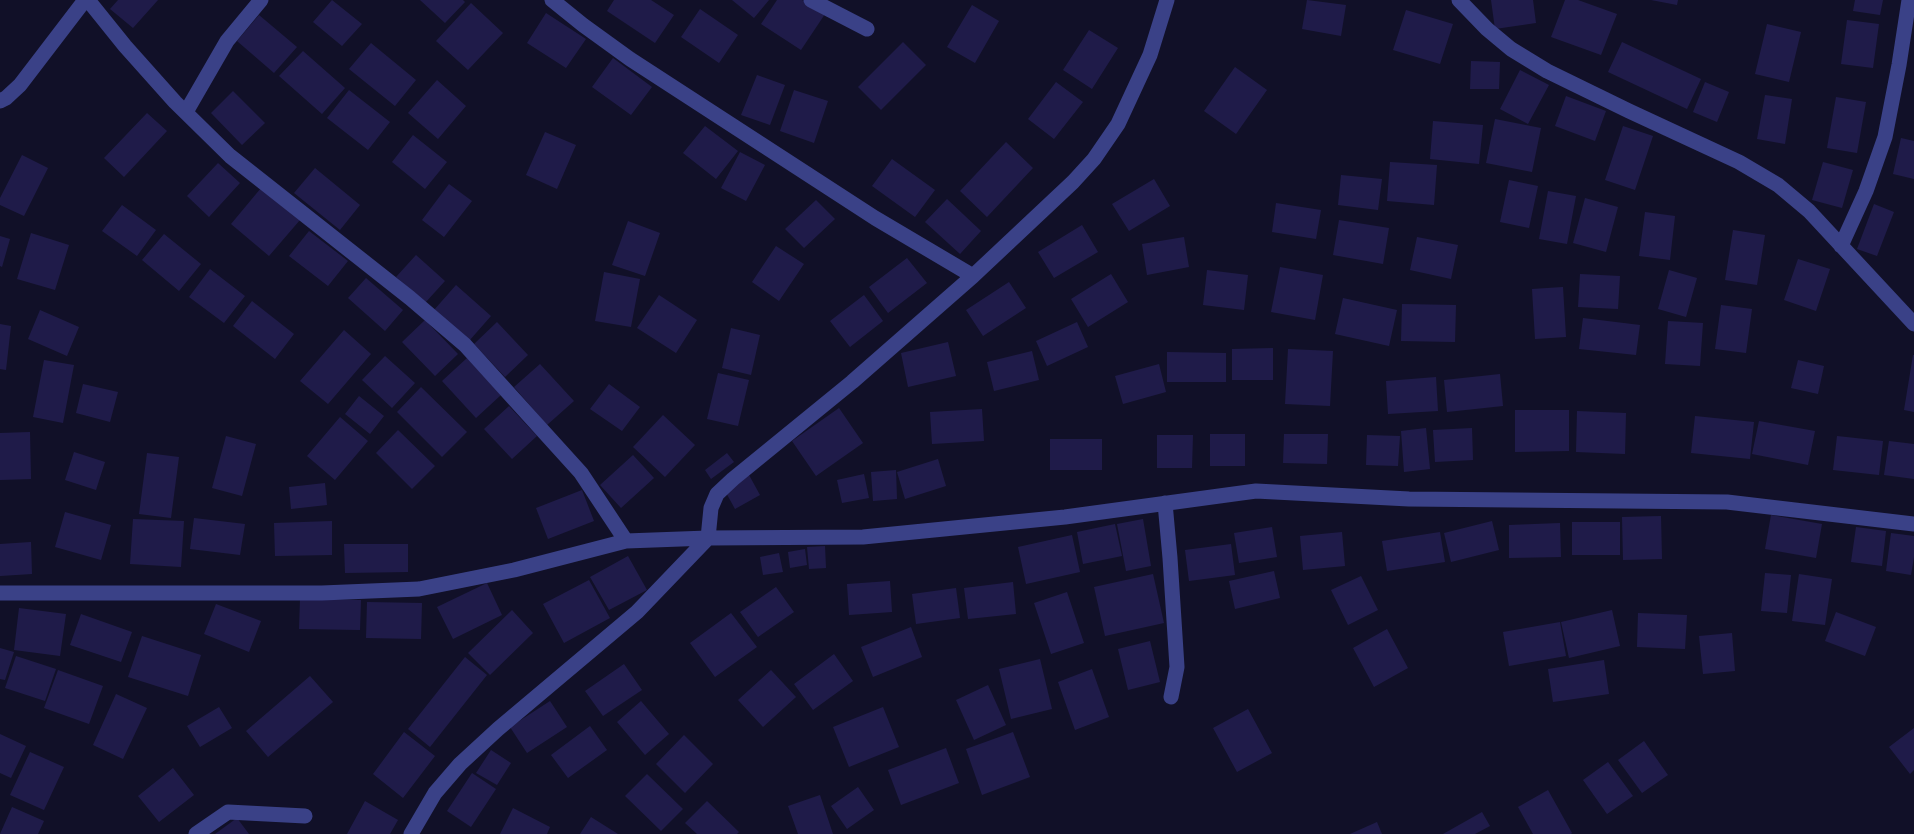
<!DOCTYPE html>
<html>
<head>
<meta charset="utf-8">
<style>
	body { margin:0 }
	canvas { display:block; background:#111028 }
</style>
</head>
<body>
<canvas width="1914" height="834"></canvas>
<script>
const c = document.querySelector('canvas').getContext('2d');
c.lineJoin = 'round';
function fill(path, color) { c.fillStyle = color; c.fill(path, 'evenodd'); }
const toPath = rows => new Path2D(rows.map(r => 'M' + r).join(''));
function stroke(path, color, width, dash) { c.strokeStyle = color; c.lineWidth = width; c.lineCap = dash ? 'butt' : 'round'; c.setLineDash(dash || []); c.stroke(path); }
fill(toPath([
	[118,0,158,0,133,28,110,9],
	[332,0,362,24,342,46,313,22],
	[420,0,463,0,465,2,445,23],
	[614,0,651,0,674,15,655,43,607,11],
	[732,0,769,0,754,18],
	[777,0,802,0,825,14,801,50,761,24],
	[1307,0,1346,5,1341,36,1302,29],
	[1491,0,1533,0,1536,23,1495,29],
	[1565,0,1578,0,1617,14,1601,55,1551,37],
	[1651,0,1678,0,1677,5],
	[1855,0,1883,0,1880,15,1853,11],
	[471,3,503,33,468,70,436,41],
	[972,5,999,21,975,63,947,47],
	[700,9,738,35,719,63,681,37],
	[1406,10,1453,24,1440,64,1393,50],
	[546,13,586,39,566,68,527,43],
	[259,15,297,47,274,73,237,41],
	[1847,20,1879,24,1873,68,1841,64],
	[1767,24,1801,32,1789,82,1755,74],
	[1089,30,1118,48,1092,89,1063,70],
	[903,42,926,65,881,110,858,87],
	[1622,42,1701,79,1687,109,1608,72],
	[371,43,416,80,395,106,349,69],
	[303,51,345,88,322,114,279,76],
	[613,58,652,87,631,115,592,87],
	[1471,61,1500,62,1499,89,1470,89],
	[1235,67,1267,90,1236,134,1204,111],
	[1520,70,1549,85,1528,124,1500,109],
	[757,75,785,85,770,125,741,115],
	[437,80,466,106,438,139,408,113],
	[1056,82,1083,102,1054,139,1028,119],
	[1705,82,1729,92,1717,122,1693,112],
	[349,90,390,122,368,150,327,118],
	[794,90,828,101,814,143,780,131],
	[233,91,265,123,242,145,211,113],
	[1765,95,1792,99,1785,144,1757,139],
	[1566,96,1606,111,1595,141,1555,126],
	[1836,97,1866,102,1857,153,1827,148],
	[147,113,167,131,124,177,104,158],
	[1495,119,1541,128,1532,172,1486,163],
	[1433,121,1483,125,1479,164,1430,159],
	[705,126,738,151,716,179,683,153],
	[1623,126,1653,136,1635,190,1605,180],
	[545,132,576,145,557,189,526,175],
	[413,135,447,162,425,189,392,162],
	[1901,138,1914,141,1914,179,1893,174],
	[1006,142,1033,168,987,217,960,191],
	[740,152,765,165,746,201,721,188],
	[22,155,48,168,24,216,0,205,0,198],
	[892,159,935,190,915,217,872,186],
	[1390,162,1437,165,1434,205,1387,201],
	[1823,162,1853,170,1842,208,1812,200],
	[218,163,240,183,209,217,187,196],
	[315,168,360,205,340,230,294,193],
	[1341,175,1382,179,1378,210,1338,205],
	[1154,179,1170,206,1129,231,1112,204],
	[1509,180,1538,186,1529,228,1500,222],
	[449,184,472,201,444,237,422,220],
	[261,188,300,220,269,256,231,224],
	[1548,191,1576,196,1567,244,1539,239],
	[1585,198,1618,207,1606,252,1573,243],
	[947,199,981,231,960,254,925,222],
	[816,200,835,219,804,248,785,229],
	[1276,203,1321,210,1316,239,1272,232],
	[1874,204,1894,212,1877,256,1857,249],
	[122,205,156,230,137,256,102,231],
	[1645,212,1675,216,1670,260,1639,256],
	[1339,220,1389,228,1383,264,1333,255],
	[628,221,660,233,645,276,612,265],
	[1082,225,1098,252,1054,278,1038,252],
	[1733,230,1765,235,1757,285,1725,280],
	[309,231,348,261,328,286,289,256],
	[31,233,69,245,55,290,17,279],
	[164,234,201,264,179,291,142,260],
	[0,236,10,239,2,267,0,266],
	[1184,237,1189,267,1147,275,1142,244],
	[1417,237,1458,245,1451,279,1410,270],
	[776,246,804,264,779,301,752,282],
	[416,255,445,281,425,303,396,277],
	[907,258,927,283,888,313,869,287],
	[1798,259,1830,269,1816,311,1784,300],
	[1280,267,1323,275,1315,320,1271,312],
	[210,269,245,296,224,323,189,297],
	[1207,270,1248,275,1244,310,1203,305],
	[1669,270,1697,278,1686,317,1658,309],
	[604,272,640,279,631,327,595,321],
	[1111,274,1128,302,1088,327,1071,299],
	[1580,274,1620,276,1618,309,1578,307],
	[366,278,403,310,385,331,348,298],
	[1009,282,1026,308,983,336,966,310],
	[456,285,491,316,469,341,434,310],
	[1563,287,1566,337,1535,339,1532,289],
	[659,295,697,320,676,353,637,328],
	[864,295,883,321,850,347,830,321],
	[1343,298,1397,310,1389,346,1335,334],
	[252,301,294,334,275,359,233,326],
	[1402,304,1456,305,1455,342,1401,341],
	[1721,305,1752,309,1746,353,1715,349],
	[40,310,79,327,67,356,28,339],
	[1583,318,1640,325,1636,355,1579,349],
	[425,320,458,354,435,376,402,342],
	[1668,321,1703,323,1700,366,1665,364],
	[497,322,528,355,505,377,474,344],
	[1077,322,1088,347,1047,366,1036,341],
	[0,324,11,326,6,370,0,369],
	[731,328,760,335,751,375,722,368],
	[344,330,371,354,328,404,300,381],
	[948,342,956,376,908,387,901,353],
	[1273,348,1273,380,1232,380,1232,349],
	[1288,349,1333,351,1330,406,1285,404],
	[1032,351,1039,380,994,391,987,362],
	[1167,352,1226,353,1226,382,1167,382],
	[1913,355,1914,355,1914,412,1904,410],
	[385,356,415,383,392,408,362,380],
	[467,358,501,395,476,418,442,381],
	[44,360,74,365,63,423,33,417],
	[1798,360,1824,366,1818,394,1791,388],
	[540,364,574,401,547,425,514,387],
	[1159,364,1166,392,1123,404,1115,376],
	[718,373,749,380,738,426,707,419],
	[1500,374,1503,406,1447,412,1444,380],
	[1436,377,1438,411,1388,414,1386,381],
	[83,384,118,392,110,422,76,413],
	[609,384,640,407,622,431,590,409],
	[421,387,467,432,442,457,397,412],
	[359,396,384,416,370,434,345,414],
	[509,406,537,436,512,459,484,429],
	[839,408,863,443,816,476,792,441],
	[982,409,984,441,932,444,930,412],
	[1515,410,1569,410,1569,451,1515,452],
	[1577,411,1626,413,1625,454,1576,452],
	[663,415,695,445,665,477,633,447],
	[1695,416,1754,422,1750,459,1691,453],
	[340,417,368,441,335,480,307,456],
	[1759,421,1815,431,1808,465,1752,454],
	[1426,428,1430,469,1404,472,1401,431],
	[1472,428,1473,460,1435,462,1433,430],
	[398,430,435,466,412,489,376,453],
	[30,432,31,479,0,480,0,433],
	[1210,434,1245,434,1245,466,1210,466],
	[1284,434,1328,434,1327,464,1283,463],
	[1157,435,1193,435,1192,468,1157,468],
	[1367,435,1400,436,1398,466,1366,465],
	[226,436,256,444,242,496,212,488],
	[1837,436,1883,441,1879,475,1833,470],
	[1050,439,1102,439,1102,470,1050,470],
	[1889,441,1914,444,1914,479,1884,475],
	[74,452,105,462,96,490,65,480],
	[147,453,179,457,171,518,139,514],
	[727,453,734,462,711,479,705,470],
	[633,455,654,478,621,508,600,485],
	[938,459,946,486,905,499,897,472],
	[896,470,897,499,873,501,871,472],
	[864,474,869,498,842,503,837,480],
	[749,475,760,495,735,509,724,489],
	[325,483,327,505,291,509,289,487],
	[582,490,594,521,548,539,536,508],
	[65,512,111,525,101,560,55,547],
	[1771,515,1822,524,1816,558,1765,549],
	[1661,516,1662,559,1623,560,1622,517],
	[194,518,245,524,240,555,190,549],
	[133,519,184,521,181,567,130,564],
	[1143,519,1151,566,1126,571,1117,524],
	[332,521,332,555,275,556,274,523],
	[1492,521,1499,550,1451,562,1444,533],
	[1572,522,1620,522,1620,555,1572,555],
	[1560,523,1561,557,1509,558,1509,525],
	[1115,524,1122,556,1083,564,1077,532],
	[1272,527,1277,557,1239,563,1234,533],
	[1856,527,1886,531,1882,566,1851,562],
	[1342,532,1345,566,1303,570,1300,536],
	[1440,532,1445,562,1387,571,1382,541],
	[1891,533,1914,536,1914,557,1911,575,1886,571],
	[1072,535,1080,572,1026,584,1018,547],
	[31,542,32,574,0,576,0,544],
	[344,544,408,544,408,572,345,573],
	[1231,544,1235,575,1189,581,1185,550],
	[825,546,826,568,809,569,807,547],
	[805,549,807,565,790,568,788,552],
	[779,553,783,572,763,575,760,557],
	[628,556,647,590,609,610,590,577],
	[1274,571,1280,598,1235,609,1229,581],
	[1765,573,1791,575,1787,613,1761,611],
	[1153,574,1164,623,1105,636,1094,587],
	[1799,574,1832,579,1825,625,1792,621],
	[1361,576,1378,610,1348,625,1331,590],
	[589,580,610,618,564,643,543,604],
	[890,581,892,612,849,615,847,584],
	[1013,582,1016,614,968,619,964,588],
	[487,583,502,615,453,639,437,607],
	[776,587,794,612,758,637,740,612],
	[956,588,960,618,916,624,912,594],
	[1067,592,1084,643,1051,654,1034,603],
	[300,599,361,600,360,630,299,629],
	[367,602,422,603,421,639,366,638],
	[216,604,261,621,249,652,204,634],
	[19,608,66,614,60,656,14,650],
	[512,610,533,633,490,675,468,653],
	[1612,610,1620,646,1569,658,1561,622],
	[1836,612,1876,627,1865,656,1825,641],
	[731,613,757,647,715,677,690,643],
	[1638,613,1687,615,1685,649,1637,647],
	[81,614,132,632,121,662,70,645],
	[1560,622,1566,656,1509,666,1503,632],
	[911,627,922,657,873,677,861,647],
	[1387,629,1408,668,1374,687,1353,648],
	[1732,633,1735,671,1703,674,1699,636],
	[142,636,201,655,188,696,128,677],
	[1150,641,1160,682,1128,690,1118,649],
	[0,648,14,652,5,680,0,679],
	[834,654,853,681,813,710,794,684],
	[16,656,56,669,45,701,5,688],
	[465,657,487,675,430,747,408,729],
	[1040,659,1052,709,1011,719,999,669],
	[1604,660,1609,694,1553,702,1548,669],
	[624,664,642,690,603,716,585,691],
	[1092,669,1109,717,1075,730,1058,682],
	[58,670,103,686,89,724,44,708],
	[771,670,796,697,763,727,738,700],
	[310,676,333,702,268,757,246,731],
	[988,685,1006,725,974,740,956,700],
	[116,694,147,708,123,759,93,745],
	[550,701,567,727,527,753,510,727],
	[641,701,669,734,645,755,617,722],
	[219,707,232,728,200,747,187,726],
	[883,707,899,747,849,767,833,727],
	[1248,709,1272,753,1237,772,1213,728],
	[590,726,607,750,568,778,551,755],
	[1914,728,1914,770,1910,774,1889,747],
	[404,732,435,756,403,798,373,774],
	[1013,732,1030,777,982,795,966,749],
	[0,734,26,746,11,778,0,773],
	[684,735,713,764,685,793,656,764],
	[1644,741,1668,775,1642,793,1618,760],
	[946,748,959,783,901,805,888,770],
	[491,750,511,763,497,785,476,773],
	[30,752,64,767,44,810,10,795],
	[1608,762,1633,796,1607,814,1583,780],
	[173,768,194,795,159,822,138,796],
	[472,773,496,789,471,827,447,811],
	[647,774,683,809,661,831,625,796],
	[858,787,874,810,847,829,831,806],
	[1548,790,1572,833,1571,834,1533,834,1518,807],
	[820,795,833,834,798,834,788,806],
	[365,801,398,820,390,834,347,834],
	[707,801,739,832,737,834,697,834,685,823],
	[12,807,44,821,38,834,0,834],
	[513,808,550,827,547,834,500,834],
	[1482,812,1490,826,1475,834,1443,834],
	[591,817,618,834,580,834],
	[237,818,249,834,215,834],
	[1377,822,1382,834,1350,834]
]), '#1f1b49');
stroke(toPath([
	[88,0,125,46,175,102,230,156,410,298,465,345,581,473,626,541],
	[552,0,583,25,630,59,875,218,973,276],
	[811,0,867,29],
	[1459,0,1487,29,1511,49,1547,71,1629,111,1739,162,1778,185,1809,211,1914,324],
	[0,101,6,98,20,85,85,0],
	[186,112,227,41,261,0],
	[1841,246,1866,191,1885,137,1899,65,1909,0],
	[1165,503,1170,558,1177,667,1171,697],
	[0,593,322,593,419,589,514,570,626,541,708,538,863,537,1065,517,1256,491,1409,499,1727,502,1914,524],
	[196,834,228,812,305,816],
	[411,834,435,793,460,764,498,729,637,612,708,538,711,508,717,494,733,479,852,382,973,276,1073,182,1094,159,1118,124,1150,55,1167,0]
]), '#3a4187', 15);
</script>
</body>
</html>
